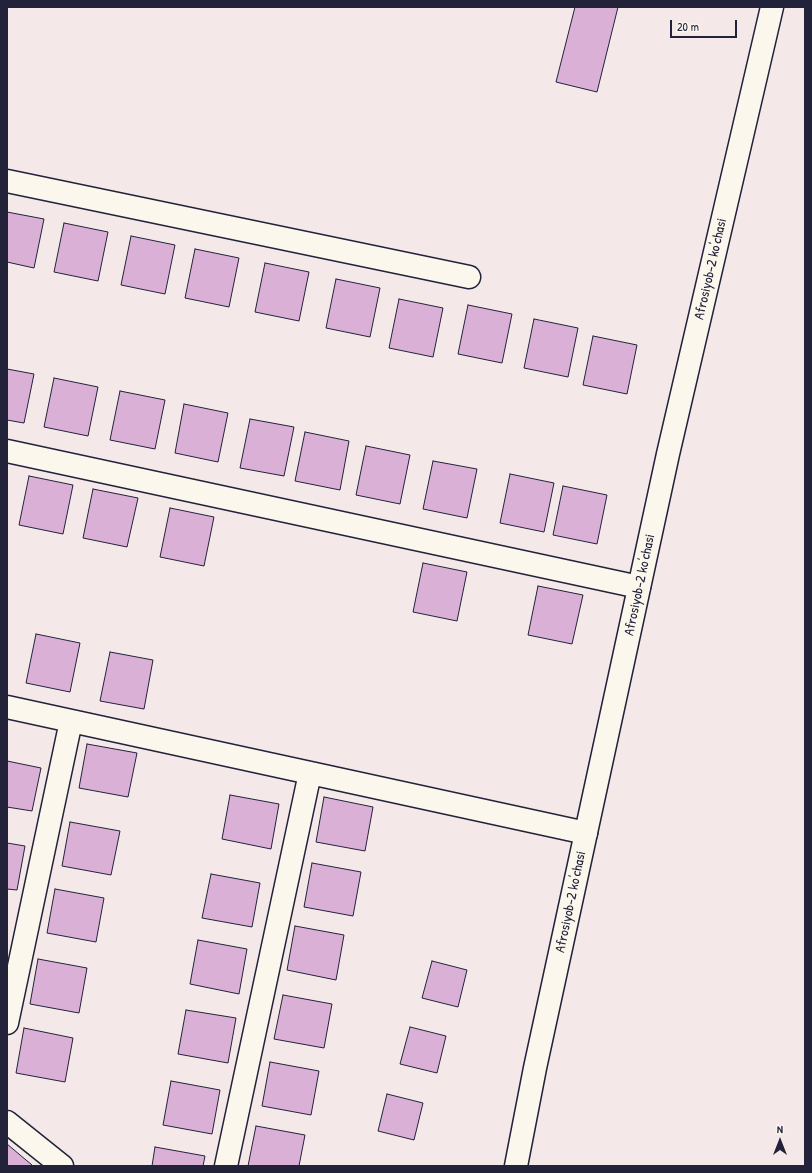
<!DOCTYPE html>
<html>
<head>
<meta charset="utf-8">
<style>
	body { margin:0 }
	#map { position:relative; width:812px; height:1173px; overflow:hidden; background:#f4e9e8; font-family:"Patrick Hand",sans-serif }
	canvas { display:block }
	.frame { position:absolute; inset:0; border:8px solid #22223b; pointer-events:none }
	.north { position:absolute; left:760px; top:1121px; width:40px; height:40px; -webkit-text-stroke:3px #fbf7ec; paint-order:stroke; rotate:0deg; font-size:11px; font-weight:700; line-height:16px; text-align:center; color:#22223b }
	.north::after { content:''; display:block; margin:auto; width:14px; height:18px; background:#22223b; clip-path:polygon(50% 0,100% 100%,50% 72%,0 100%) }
	.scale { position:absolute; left:670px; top:20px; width:67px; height:18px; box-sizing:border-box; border:2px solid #22223b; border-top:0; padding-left:5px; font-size:12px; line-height:14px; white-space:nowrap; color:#22223b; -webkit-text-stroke:3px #fbf7ec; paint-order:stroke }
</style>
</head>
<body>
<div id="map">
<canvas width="812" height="1173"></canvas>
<div class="frame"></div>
<div class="north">N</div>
<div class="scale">20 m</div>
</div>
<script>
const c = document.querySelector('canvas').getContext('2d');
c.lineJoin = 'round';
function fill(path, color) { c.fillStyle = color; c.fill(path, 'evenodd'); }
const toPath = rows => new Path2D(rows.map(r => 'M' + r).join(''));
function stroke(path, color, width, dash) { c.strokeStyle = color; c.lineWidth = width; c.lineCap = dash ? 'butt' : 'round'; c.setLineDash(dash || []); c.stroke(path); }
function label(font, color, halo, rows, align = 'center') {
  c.font = font + ' "Patrick Hand",sans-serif'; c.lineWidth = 3.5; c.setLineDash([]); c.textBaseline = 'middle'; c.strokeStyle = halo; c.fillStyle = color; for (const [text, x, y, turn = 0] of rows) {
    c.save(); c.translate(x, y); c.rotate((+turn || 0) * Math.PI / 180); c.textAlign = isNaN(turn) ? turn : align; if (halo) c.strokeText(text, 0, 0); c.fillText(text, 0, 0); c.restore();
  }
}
const building = toPath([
	[575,7,618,7,597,92,556,82,575,7],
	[7,212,44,219,34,268,7,262,7,212],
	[64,223,108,232,98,281,54,272,64,223],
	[131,236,175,245,165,294,121,285,131,236],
	[195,249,239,258,229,307,185,298,195,249],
	[265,263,309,272,299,321,255,312,265,263],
	[336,279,380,288,370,337,326,328,336,279],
	[399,299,443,308,433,357,389,348,399,299],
	[468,305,512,314,502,363,458,354,468,305],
	[534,319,578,328,568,377,524,368,534,319],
	[593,336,637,345,627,394,583,385,593,336],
	[7,369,34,374,24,423,7,420,7,369],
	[54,378,98,387,88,436,44,427,54,378],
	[120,391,165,400,155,449,110,440,120,391],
	[184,404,228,413,218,462,175,453,184,404],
	[250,419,294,427,284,476,240,468,250,419],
	[305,432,349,441,340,490,295,481,305,432],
	[366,446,410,455,400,504,356,495,366,446],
	[433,461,477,469,467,518,423,509,433,461],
	[510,474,554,483,544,532,500,523,510,474],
	[29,476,73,485,63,534,19,525,29,476],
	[563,486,607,495,597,544,553,535,563,486],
	[93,489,138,498,127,547,83,538,93,489],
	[170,508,214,517,204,566,160,557,170,508],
	[423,563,467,572,457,621,413,612,423,563],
	[538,586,583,595,572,644,528,635,538,586],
	[36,634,80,643,70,692,26,683,36,634],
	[110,652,153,660,144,709,100,701,110,652],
	[87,744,137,753,128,797,79,788,87,744],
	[7,761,41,768,32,811,7,807,7,761],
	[230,795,279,804,271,849,222,839,230,795],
	[324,797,373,807,365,851,316,842,324,797],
	[70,822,120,831,111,875,62,866,70,822],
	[7,843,25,846,17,890,7,889,7,843],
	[312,863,361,872,353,916,304,907,312,863],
	[211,874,260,883,252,927,202,918,211,874],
	[55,889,104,898,96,942,47,933,55,889],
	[295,926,344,935,336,980,287,970,295,926],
	[198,940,247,949,239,994,190,984,198,940],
	[38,959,87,968,79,1013,30,1004,38,959],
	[432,961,467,970,458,1007,422,998,432,961],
	[283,995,332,1004,324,1048,274,1039,283,995],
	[186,1010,236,1018,228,1063,178,1054,186,1010],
	[410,1027,446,1036,437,1073,400,1064,410,1027],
	[24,1028,73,1038,65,1082,16,1073,24,1028],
	[270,1062,319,1071,311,1115,262,1106,270,1062],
	[171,1081,220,1090,212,1134,163,1125,171,1081],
	[387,1094,423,1103,414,1140,378,1131,387,1094],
	[256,1126,305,1135,299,1166,248,1166,256,1126],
	[7,1144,32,1165,32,1166,7,1166,7,1144],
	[155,1147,205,1156,203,1166,152,1166,155,1147]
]);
fill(building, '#dab0d6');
stroke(building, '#22223b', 1);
const minor = toPath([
	[7,181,469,277],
	[7,451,639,587],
	[7,707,586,833],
	[7,1023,71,721],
	[7,1122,62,1166],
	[226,1166,310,773]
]);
const major = toPath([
	[516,1166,535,1068,668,454,772,7]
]);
stroke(minor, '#22223b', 25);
stroke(major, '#22223b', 25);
stroke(minor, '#fbf7ec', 22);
stroke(major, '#fbf7ec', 22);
label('14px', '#22223b', '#fbf7ec', [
	["Afrosiyob-2 ko'chasi",711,269,-77],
	["Afrosiyob-2 ko'chasi",640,585,-78],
	["Afrosiyob-2 ko'chasi",571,902,-78]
]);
</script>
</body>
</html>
